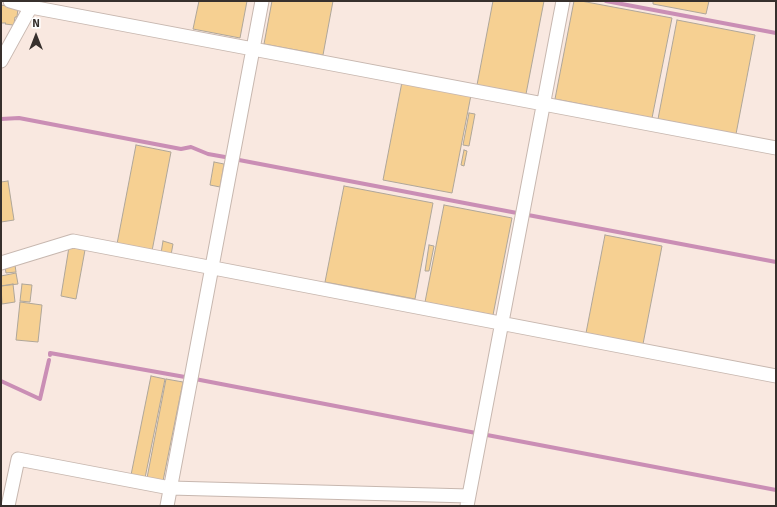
<!DOCTYPE html>
<html>
<head>
<meta charset="utf-8">
<style>
	body { margin:0 }
	#map { position:relative; width:777px; height:507px; overflow:hidden; background:#f9e8e0; font-family:Signika,sans-serif }
	canvas { display:block }
	.frame { position:absolute; inset:0; border:2px solid #37302d; pointer-events:none }
	.north { position:absolute; left:16px; top:16px; width:40px; height:40px; -webkit-text-stroke:3px #fff; paint-order:stroke; rotate:0deg; font-size:11px; font-weight:700; line-height:16px; text-align:center; color:#37302d }
	.north::after { content:''; display:block; margin:auto; width:14px; height:18px; background:#37302d; clip-path:polygon(50% 0,100% 100%,50% 72%,0 100%) }
</style>
</head>
<body>
<div id="map">
<canvas width="777" height="507"></canvas>
<div class="frame"></div>
<div class="north">N</div>
</div>
<script>
const c = document.querySelector('canvas').getContext('2d');
c.lineJoin = 'round';
const toPath = rows => new Path2D(rows.map(r => 'M' + r).join(''));
function stroke(path, color, width, dash) { c.strokeStyle = color; c.lineWidth = width; c.lineCap = dash ? 'butt' : 'round'; c.setLineDash(dash || []); c.stroke(path); }
function fill(path, color) { c.fillStyle = color; c.fill(path, 'evenodd'); }
stroke(toPath([
	[606,1,776,33],
	[1,119,19,118,181,149,191,147,208,154,225,157],
	[239,160,517,213],
	[528,215,776,262],
	[50,355,50,353,185,377],
	[195,379,476,433],
	[1,381,40,399,49,360],
	[487,435,776,490]
]), '#ca8eb5', 4);
const building = toPath([
	[199,1,247,1,240,38,193,29,199,1],
	[272,1,333,1,323,55,264,44,272,1],
	[493,1,544,1,526,94,477,85,493,1],
	[574,1,581,1,672,18,652,118,555,99,574,1],
	[653,1,709,1,706,14,653,4,653,1],
	[1,5,18,8,17,17,15,17,14,24,13,25,5,24,6,23,1,23,1,5],
	[677,20,755,35,736,134,658,119,677,20],
	[402,82,471,95,452,193,383,180,402,82],
	[469,113,475,114,469,146,463,145,469,113],
	[136,145,171,152,152,251,117,244,136,145],
	[464,150,467,151,464,166,461,165,464,150],
	[214,162,224,164,220,187,210,185,214,162],
	[8,181,14,220,1,222,1,182,8,181],
	[344,186,433,203,415,299,325,282,344,186],
	[444,205,512,218,493,315,425,302,444,205],
	[605,235,662,246,643,344,586,333,605,235],
	[163,241,173,244,171,255,161,253,163,241],
	[429,245,434,246,429,271,425,271,429,245],
	[69,247,85,250,76,299,61,296,69,247],
	[15,265,16,272,6,273,5,267,15,265],
	[16,273,18,284,1,286,1,276,16,273],
	[13,284,15,302,2,304,1,286,13,284],
	[22,284,32,285,30,302,20,301,22,284],
	[20,302,42,305,38,342,16,340,20,302],
	[151,376,165,379,145,478,131,475,151,376],
	[166,379,183,382,163,481,147,478,166,379]
]);
fill(building, '#f6d092');
stroke(building, '#afa699', 1);
const street = toPath([
	[10,1,31,7,776,148],
	[1,61,34,1],
	[1,263,73,241,776,376],
	[8,506,18,459,170,488,469,496],
	[167,506,262,1],
	[467,506,563,1]
]);
stroke(street, '#c7b7af', 15);
stroke(street, '#fff', 13);
</script>
</body>
</html>
